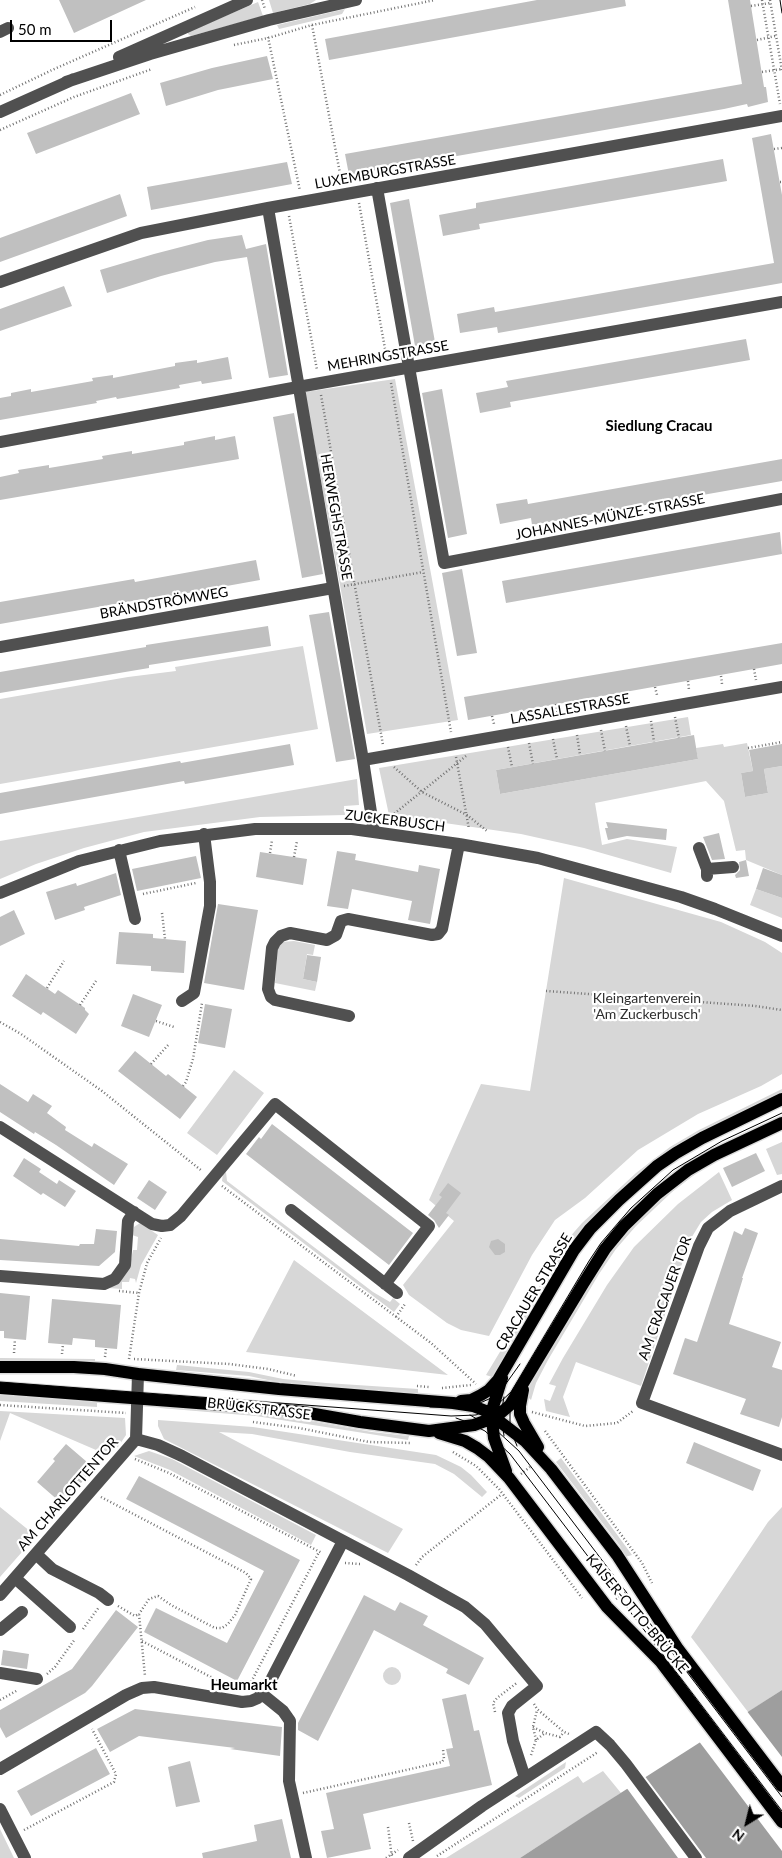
<!DOCTYPE html>
<html>
<head>
<meta charset="utf-8">
<style>
	body { margin:0 }
	#map { position:relative; width:782px; height:1858px; overflow:hidden; background:#fff; font-family:Lato,sans-serif }
	canvas { display:block }
	.north { position:absolute; left:722px; top:1798px; width:50px; height:50px; -webkit-text-stroke:4px #fff; paint-order:stroke; rotate:216deg; font-size:14px; font-weight:700; line-height:20px; text-align:center; color:#000 }
	.north::after { content:''; display:block; margin:auto; width:18px; height:22px; background:#000; clip-path:polygon(50% 0,100% 100%,50% 72%,0 100%) }
	.scale { position:absolute; left:10px; top:20px; width:102px; height:22px; box-sizing:border-box; border:2px solid #000; border-top:0; padding-left:6px; font-size:15px; line-height:18px; white-space:nowrap; color:#000; -webkit-text-stroke:4px #fff; paint-order:stroke }
</style>
</head>
<body>
<div id="map">
<canvas width="782" height="1858"></canvas>
<div class="north">N</div>
<div class="scale">50 m</div>
</div>
<script>
const c = document.querySelector('canvas').getContext('2d');
c.lineJoin = 'round';
function fill(path, color) { c.fillStyle = color; c.fill(path, 'evenodd'); }
const toPath = rows => new Path2D(rows.map(r => 'M' + r).join(''));
function stroke(path, color, width, dash) { c.strokeStyle = color; c.lineWidth = width; c.lineCap = dash ? 'butt' : 'round'; c.setLineDash(dash || []); c.stroke(path); }
function label(font, color, halo, rows, align = 'center') {
  c.font = font + ' Lato,sans-serif'; c.lineWidth = 4.5; c.setLineDash([]); c.textBaseline = 'middle'; c.strokeStyle = halo; c.fillStyle = color; for (const [text, x, y, turn = 0] of rows) {
    c.save(); c.translate(x, y); c.rotate((+turn || 0) * Math.PI / 180); c.textAlign = isNaN(turn) ? turn : align; if (halo) c.strokeText(text, 0, 0); c.fillText(text, 0, 0); c.restore();
  }
}
fill(toPath([
	[269,0,316,0,310,4,273,13],
	[258,2,263,16,191,36,188,34,188,32],
	[345,9,342,14,279,29,277,25],
	[395,379,458,720,367,734,305,392],
	[303,646,318,729,0,784,0,699,128,677,176,671,175,667],
	[688,717,691,735,496,770,500,794,698,759,696,748,723,744,724,747,747,743,753,771,741,773,745,797,768,793,764,769,782,766,782,875,746,860,745,850,736,851,724,801,706,781,595,803,602,845,627,839,677,847,671,873,584,848,521,834,389,815,379,768],
	[357,779,359,805,344,806,345,815,260,817,144,832,84,848,36,864,0,879,0,841],
	[564,878,721,922,765,942,782,953,782,1074,761,1086,698,1114,638,1150,585,1198,555,1220,532,1255,489,1336,461,1330,447,1323,409,1295,403,1285,454,1221,429,1200,481,1084,530,1091],
	[756,889,782,898,782,918,750,905],
	[294,941,315,945,313,955,307,954,303,979,317,982,315,991,275,983,278,947,282,942],
	[234,1070,264,1093,217,1155,187,1133],
	[782,1089,782,1095,739,1115,601,1212,584,1225,553,1269,492,1377,486,1375,568,1239,582,1223,636,1173,670,1147,699,1130],
	[782,1126,782,1130,720,1159,698,1172,673,1191,636,1226,616,1249,599,1274,548,1360,536,1383,531,1400,527,1396,531,1381,594,1271,632,1222,695,1169],
	[782,1142,782,1174,777,1175,766,1149],
	[226,1172,227,1181,373,1292,390,1302,393,1298,400,1304,394,1312,222,1181,223,1173],
	[719,1172,732,1200,712,1212,701,1222,690,1240,641,1386,576,1362,563,1397,570,1417,546,1411,544,1399,550,1401,556,1386,549,1384,563,1358,607,1285,634,1247,678,1204],
	[140,1223,158,1235,141,1265,136,1283,135,1279,130,1278,129,1282,122,1282,122,1289,108,1288,129,1269,133,1250,137,1250,138,1237,132,1235,134,1227],
	[294,1260,448,1375,246,1352],
	[0,1358,95,1359,95,1364,0,1363],
	[177,1365,249,1372,283,1379,326,1383,418,1389,418,1395,327,1388,282,1383,249,1376,176,1370],
	[0,1394,97,1402,97,1407,0,1401],
	[161,1404,255,1411,372,1432,409,1436,408,1440,256,1416,160,1408],
	[0,1411,125,1418,126,1435,118,1447,103,1453,10,1413,0,1441],
	[158,1420,253,1427,436,1455,461,1467,471,1475,487,1492,482,1497,454,1474,435,1464,350,1452,252,1434,219,1432,403,1529,388,1553,164,1439,158,1426],
	[149,1451,172,1459,316,1535,311,1545,170,1470,134,1456],
	[561,1458,632,1555,625,1557,620,1546,556,1462],
	[0,1507,36,1536,0,1577],
	[782,1507,782,1690,748,1712,691,1637,768,1522],
	'383 1676a9 9 0 1 1 18 0a9 9 0 1 1-18 0Z',
	[566,1762,565,1768,519,1798,515,1796],
	[603,1771,621,1793,520,1858,446,1858,578,1776,583,1783],
	[0,1829,14,1858,0,1858]
]), '#d7d7d7');
fill(toPath([
	[782,1690,782,1858,520,1858,583,1817]
]), '#9e9e9e');
fill(toPath([
	[746,1710,782,1757,782,1851,698,1740],
	[644,1775,706,1858,678,1858,626,1787]
]), '#fff');
fill(toPath([
	[59,0,146,0,74,33],
	[537,0,625,0,626,6,329,60,325,39],
	[728,0,750,0,764,87,766,87,768,102,748,107,747,104,724,109,349,175,345,154,742,84],
	[267,56,273,79,218,90,166,106,160,83,212,68],
	[131,93,140,114,36,154,27,133],
	[771,134,782,195,782,283,498,333,497,327,460,333,457,314,494,307,495,312,774,263,752,138],
	[723,159,727,181,479,224,480,229,443,236,439,215,476,208,476,203],
	[287,162,292,184,151,210,147,187],
	[120,194,127,216,0,262,0,238],
	[409,199,435,342,415,346,390,203],
	[242,235,246,249,266,244,288,375,269,378,247,257,215,262,161,276,107,293,100,270,154,254,208,240],
	[64,286,72,306,0,331,0,309],
	[746,339,750,360,510,402,511,407,480,413,476,393,508,387,506,381],
	[228,357,232,379,202,384,201,381,179,385,180,388,117,399,116,397,96,401,97,403,0,420,0,398,11,396,11,393,31,389,31,392,93,381,92,378,113,375,113,378,175,366,175,363,197,360,197,363],
	[442,389,467,534,448,538,422,393],
	[294,413,323,574,302,578,273,417],
	[215,436,215,440,235,436,239,459,0,500,0,477,19,473,18,470,49,465,49,468,103,459,102,456,132,451,132,454,184,445,184,442],
	[782,459,782,481,532,525,531,518,500,524,496,504,527,499,528,504],
	[780,532,782,554,506,603,502,581],
	[256,560,260,580,138,602,138,600,0,624,0,602,134,579,135,582],
	[462,569,477,653,457,656,442,573],
	[329,612,355,759,336,762,309,615],
	[268,626,271,646,149,665,149,668,0,693,0,672,146,647,146,645],
	[782,643,782,664,468,720,464,697],
	[694,735,698,759,500,794,496,770],
	[290,744,294,765,185,784,184,781,0,814,0,793,180,761,181,763],
	[782,744,782,766,764,769,768,793,745,797,741,773,753,771,749,750],
	[606,822,667,829,666,840,627,836,608,840,605,828,608,828],
	[719,833,725,859,712,860,703,837],
	[337,851,356,854,355,860,418,872,419,865,440,869,430,924,408,920,412,901,352,889,348,909,327,906],
	[260,852,307,859,303,885,256,877],
	[196,856,201,878,137,891,132,869],
	[746,860,749,876,736,878,735,875,740,870,739,862],
	[763,868,782,875,782,898,756,889],
	[116,873,121,895,84,907,85,910,55,920,46,892,76,883,77,886],
	[218,904,258,910,244,990,204,983],
	[14,910,25,934,0,946,0,917],
	[119,932,153,934,153,938,186,941,184,973,151,971,151,966,116,964],
	[307,955,321,957,317,982,303,979],
	[26,974,55,994,58,990,85,1008,85,1010,89,1014,76,1034,43,1012,41,1015,12,996],
	[133,994,162,1005,149,1037,121,1026],
	[205,1004,232,1009,225,1048,198,1043],
	[135,1051,166,1076,168,1074,197,1097,180,1119,118,1071],
	[0,1084,28,1102,33,1094,52,1106,47,1113,66,1127,65,1130,92,1147,94,1143,128,1164,114,1185,56,1145,35,1132,34,1134,0,1112],
	[272,1124,413,1233,389,1265,246,1154,259,1137,261,1139],
	[756,1153,765,1171,732,1187,723,1168],
	[24,1158,41,1169,39,1172,57,1184,59,1180,76,1191,65,1207,43,1193,41,1195,13,1176],
	[149,1180,167,1192,155,1210,137,1198],
	[448,1183,461,1193,446,1213,449,1215,439,1228,434,1220,428,1215,442,1197,439,1195],
	[745,1228,758,1233,742,1278,743,1278,729,1324,781,1342,772,1367,782,1370,782,1417,779,1427,740,1414,746,1399,673,1374,685,1338,697,1342,734,1231,742,1235],
	[96,1229,117,1231,115,1252,99,1266,0,1260,0,1239,79,1246,80,1244,94,1244],
	[498,1239,505,1244,505,1252,500,1255,495,1255,489,1247,491,1241],
	[0,1293,30,1296,26,1340,4,1338,4,1331,0,1331],
	[52,1299,121,1305,117,1349,95,1347,95,1340,73,1338,72,1345,48,1343],
	[694,1442,761,1470,753,1491,686,1463],
	[66,1444,94,1468,81,1483,78,1481,60,1502,37,1482,55,1461,53,1459],
	[139,1476,300,1560,237,1681,144,1632,156,1608,227,1643,264,1571,126,1499],
	[364,1595,395,1611,400,1602,428,1616,423,1625,484,1658,469,1685,446,1673,448,1669,431,1660,374,1630,318,1741,298,1730,298,1723],
	[116,1610,138,1627,92,1686,85,1693,6,1738,0,1727,0,1710,72,1669],
	[3,1650,29,1654,27,1669,1,1665],
	[466,1694,474,1731,479,1730,492,1785,363,1814,371,1849,327,1858,321,1831,334,1829,326,1793,450,1766,446,1749,453,1748,442,1699],
	[135,1709,282,1727,280,1756,230,1749,235,1748,139,1736,110,1752,97,1729],
	[96,1748,110,1774,31,1816,17,1791],
	[190,1761,200,1802,176,1807,168,1767],
	[282,1819,291,1858,203,1858,202,1853,257,1841,254,1825]
]), '#c0c0c0');
const major = toPath([
	[0,1367,74,1367,105,1369,138,1374,279,1389,453,1403,473,1406,486,1411,525,1441,551,1469,617,1555,678,1649,782,1786],
	[502,1378,493,1407,492,1419,494,1438,506,1471],
	[0,1388,262,1408,303,1412,360,1422,429,1431,474,1425,496,1417,510,1405,583,1284,605,1249,624,1226,657,1194,688,1170,714,1155,782,1123],
	[523,1390,520,1406,520,1414,524,1423,538,1447],
	[461,1401,471,1400,481,1395,489,1390,498,1380,574,1250,590,1229,619,1200,657,1166,676,1153,702,1138,782,1099],
	[439,1433,465,1441,477,1448,489,1457,509,1478,607,1607,660,1661,782,1822]
]);
stroke(major, '#dbdbdb', 15);
stroke(toPath([
	[262,0,265,9],
	[762,0,780,104],
	[770,0,782,71],
	[751,6,770,3],
	[312,25,342,184],
	[268,37,300,191],
	[757,40,775,36],
	[234,45,268,38,312,25,435,0],
	[762,72,782,69],
	[0,95,52,70,195,7],
	[0,130,74,97,152,69],
	[774,149,782,148],
	[780,182,782,182],
	[359,203,387,360],
	[289,216,317,370],
	[391,383,451,732],
	[321,395,383,745],
	[344,586,423,572],
	[754,669,756,680],
	[721,676,722,684],
	[688,681,689,690],
	[655,687,657,695],
	[623,693,625,701],
	[590,699,592,708],
	[556,704,558,714],
	[523,710,524,720],
	[492,716,494,724],
	[675,717,679,738],
	[651,721,654,742],
	[626,726,630,746],
	[601,730,605,751],
	[577,735,580,755],
	[553,739,557,759],
	[529,743,533,764],
	[508,747,512,767],
	[748,748,782,742],
	[456,757,469,829],
	[394,767,422,792,467,815,487,831],
	[390,822,390,817,466,756],
	[270,853,272,840],
	[294,857,297,841],
	[143,894,196,883],
	[162,913,165,939],
	[47,988,64,961],
	[546,991,755,1006,782,1010],
	[80,1005,96,981],
	[156,1021,174,1027],
	[0,1022,21,1034,102,1091,202,1171],
	[151,1064,169,1044],
	[183,1086,186,1082,193,1059,202,1003],
	[222,1186,431,1343,476,1384],
	[119,1291,139,1293],
	[396,1317,405,1304],
	[14,1353,15,1339],
	[62,1354,63,1344],
	[105,1357,106,1348],
	[129,1359,139,1293,147,1263,161,1238],
	[134,1359,229,1364,268,1369,297,1376],
	[417,1386,429,1387],
	[442,1388,471,1385],
	[0,1405,126,1413],
	[532,1412,585,1426,617,1423,633,1411],
	[253,1422,299,1428,369,1442,411,1443],
	[545,1431,642,1563,652,1583],
	[453,1452,476,1466,499,1489,582,1598],
	[135,1459,169,1473,322,1553],
	[521,1474,530,1467],
	[101,1497,246,1573,251,1579,235,1615,228,1624,222,1628,215,1628,171,1605,158,1596,149,1599,139,1614],
	[345,1563,360,1564],
	[416,1565,422,1557,502,1494],
	[616,1599,626,1592],
	[118,1606,135,1616,139,1614,145,1676],
	[83,1629,99,1607],
	[142,1641,226,1685],
	[47,1674,55,1667,75,1639],
	[248,1688,319,1552],
	[0,1700,18,1690],
	[534,1704,537,1709,564,1732,569,1734],
	[495,1712,493,1703,497,1698,518,1682],
	[533,1727,545,1733],
	[536,1740,533,1727,537,1710],
	[531,1755,536,1740,545,1733,560,1737,564,1732],
	[303,1793,442,1762,444,1759,443,1749],
	[409,1823,413,1841],
	[388,1827,392,1858],
	[24,1830,114,1782,116,1774,92,1729],
	[437,1856,598,1752],
	[386,1858,398,1850]
]), '#727272', 2.5, [1, 2.5]);
stroke(toPath([
	[0,32,8,28],
	[119,57,247,0],
	[66,82,150,54,269,20,356,0],
	[0,112,74,79],
	[377,188,444,563,782,499],
	[268,208,363,760,374,832],
	[0,282,141,233,268,208,782,116],
	[0,442,298,387,782,302],
	[0,647,333,588],
	[363,760,782,687],
	[699,848,707,869],
	[119,850,135,919],
	[707,876,707,869,733,867],
	[0,893,79,861,160,841,255,829,352,829,459,844,538,858,681,897,715,909,782,936],
	[182,1001,194,993,210,906,210,882,204,834],
	[349,1016,275,1000,271,997,268,989,272,948,275,942,281,936,290,933,327,940,336,935,341,921,348,919,432,935,438,934,442,929,459,844],
	[0,1127,152,1224,162,1226,170,1225,181,1216,275,1104,429,1226,385,1284],
	[782,1186,730,1211,708,1228,699,1246,642,1403,782,1455],
	[291,1210,397,1293],
	[0,1276,104,1284,115,1279,125,1265,128,1221,134,1212],
	[136,1439,158,1445,182,1456,408,1575,465,1607,485,1624,537,1686,512,1706,508,1713,513,1741,525,1778],
	[36,1554,52,1569,99,1593,108,1600],
	[15,1578,70,1627],
	[0,1595,136,1439,138,1374],
	[0,1630,22,1612],
	[0,1673,37,1679],
	[262,1694,283,1711,290,1721,289,1781,306,1858],
	[0,1769,126,1695,142,1688,154,1687,242,1702,251,1701,258,1698,270,1682,343,1541],
	[0,1809,25,1858],
	[409,1858,482,1806,596,1732,610,1745,626,1764,696,1858]
]), '#505050', 12);
stroke(major, '#000', 12);
stroke(toPath([
	[780,0,782,13],
	[0,1382,451,1416,476,1415,497,1405,511,1392,589,1261,601,1243,631,1208,673,1170,722,1141,782,1113],
	[515,1390,510,1405,510,1428,517,1446],
	[430,1407,463,1407,473,1406,489,1399,505,1385,520,1364],
	[470,1415,496,1430,519,1451,782,1797],
	[456,1418,467,1422,485,1431,510,1454,782,1811],
	[504,1436,501,1414,504,1397]
]), '#000', 1);
label('14px', '#000', '#fff', [
	["LUXEMBURGSTRASSE",385,172,-10],
	["MEHRINGSTRASSE",388,356,-10],
	["HERWEGHSTRASSE",336,517,80],
	["JOHANNES-MÜNZE-STRASSE",610,517,-11],
	["BRÄNDSTRÖMWEG",164,603,-10],
	["LASSALLESTRASSE",570,709,-10],
	["ZUCKERBUSCH",395,821,7],
	["CRACAUER STRASSE",534,1292,-59],
	["AM CRACAUER TOR",665,1298,-70],
	["BRÜCKSTRASSE",259,1409,7],
	["AM CHARLOTTENTOR",68,1494,-49],
	["KAISER-OTTO-BRÜCKE",637,1614,50]
]);
label('14px', '#2e2e2e', '#fff', [
	["Kleingartenverein",647,998],
	["'Am Zuckerbusch'",647,1014]
]);
label('bold 15px', '#000', '#fff', [
	["Siedlung Cracau",659,426],
	["Heumarkt",244,1685]
]);
</script>
</body>
</html>
